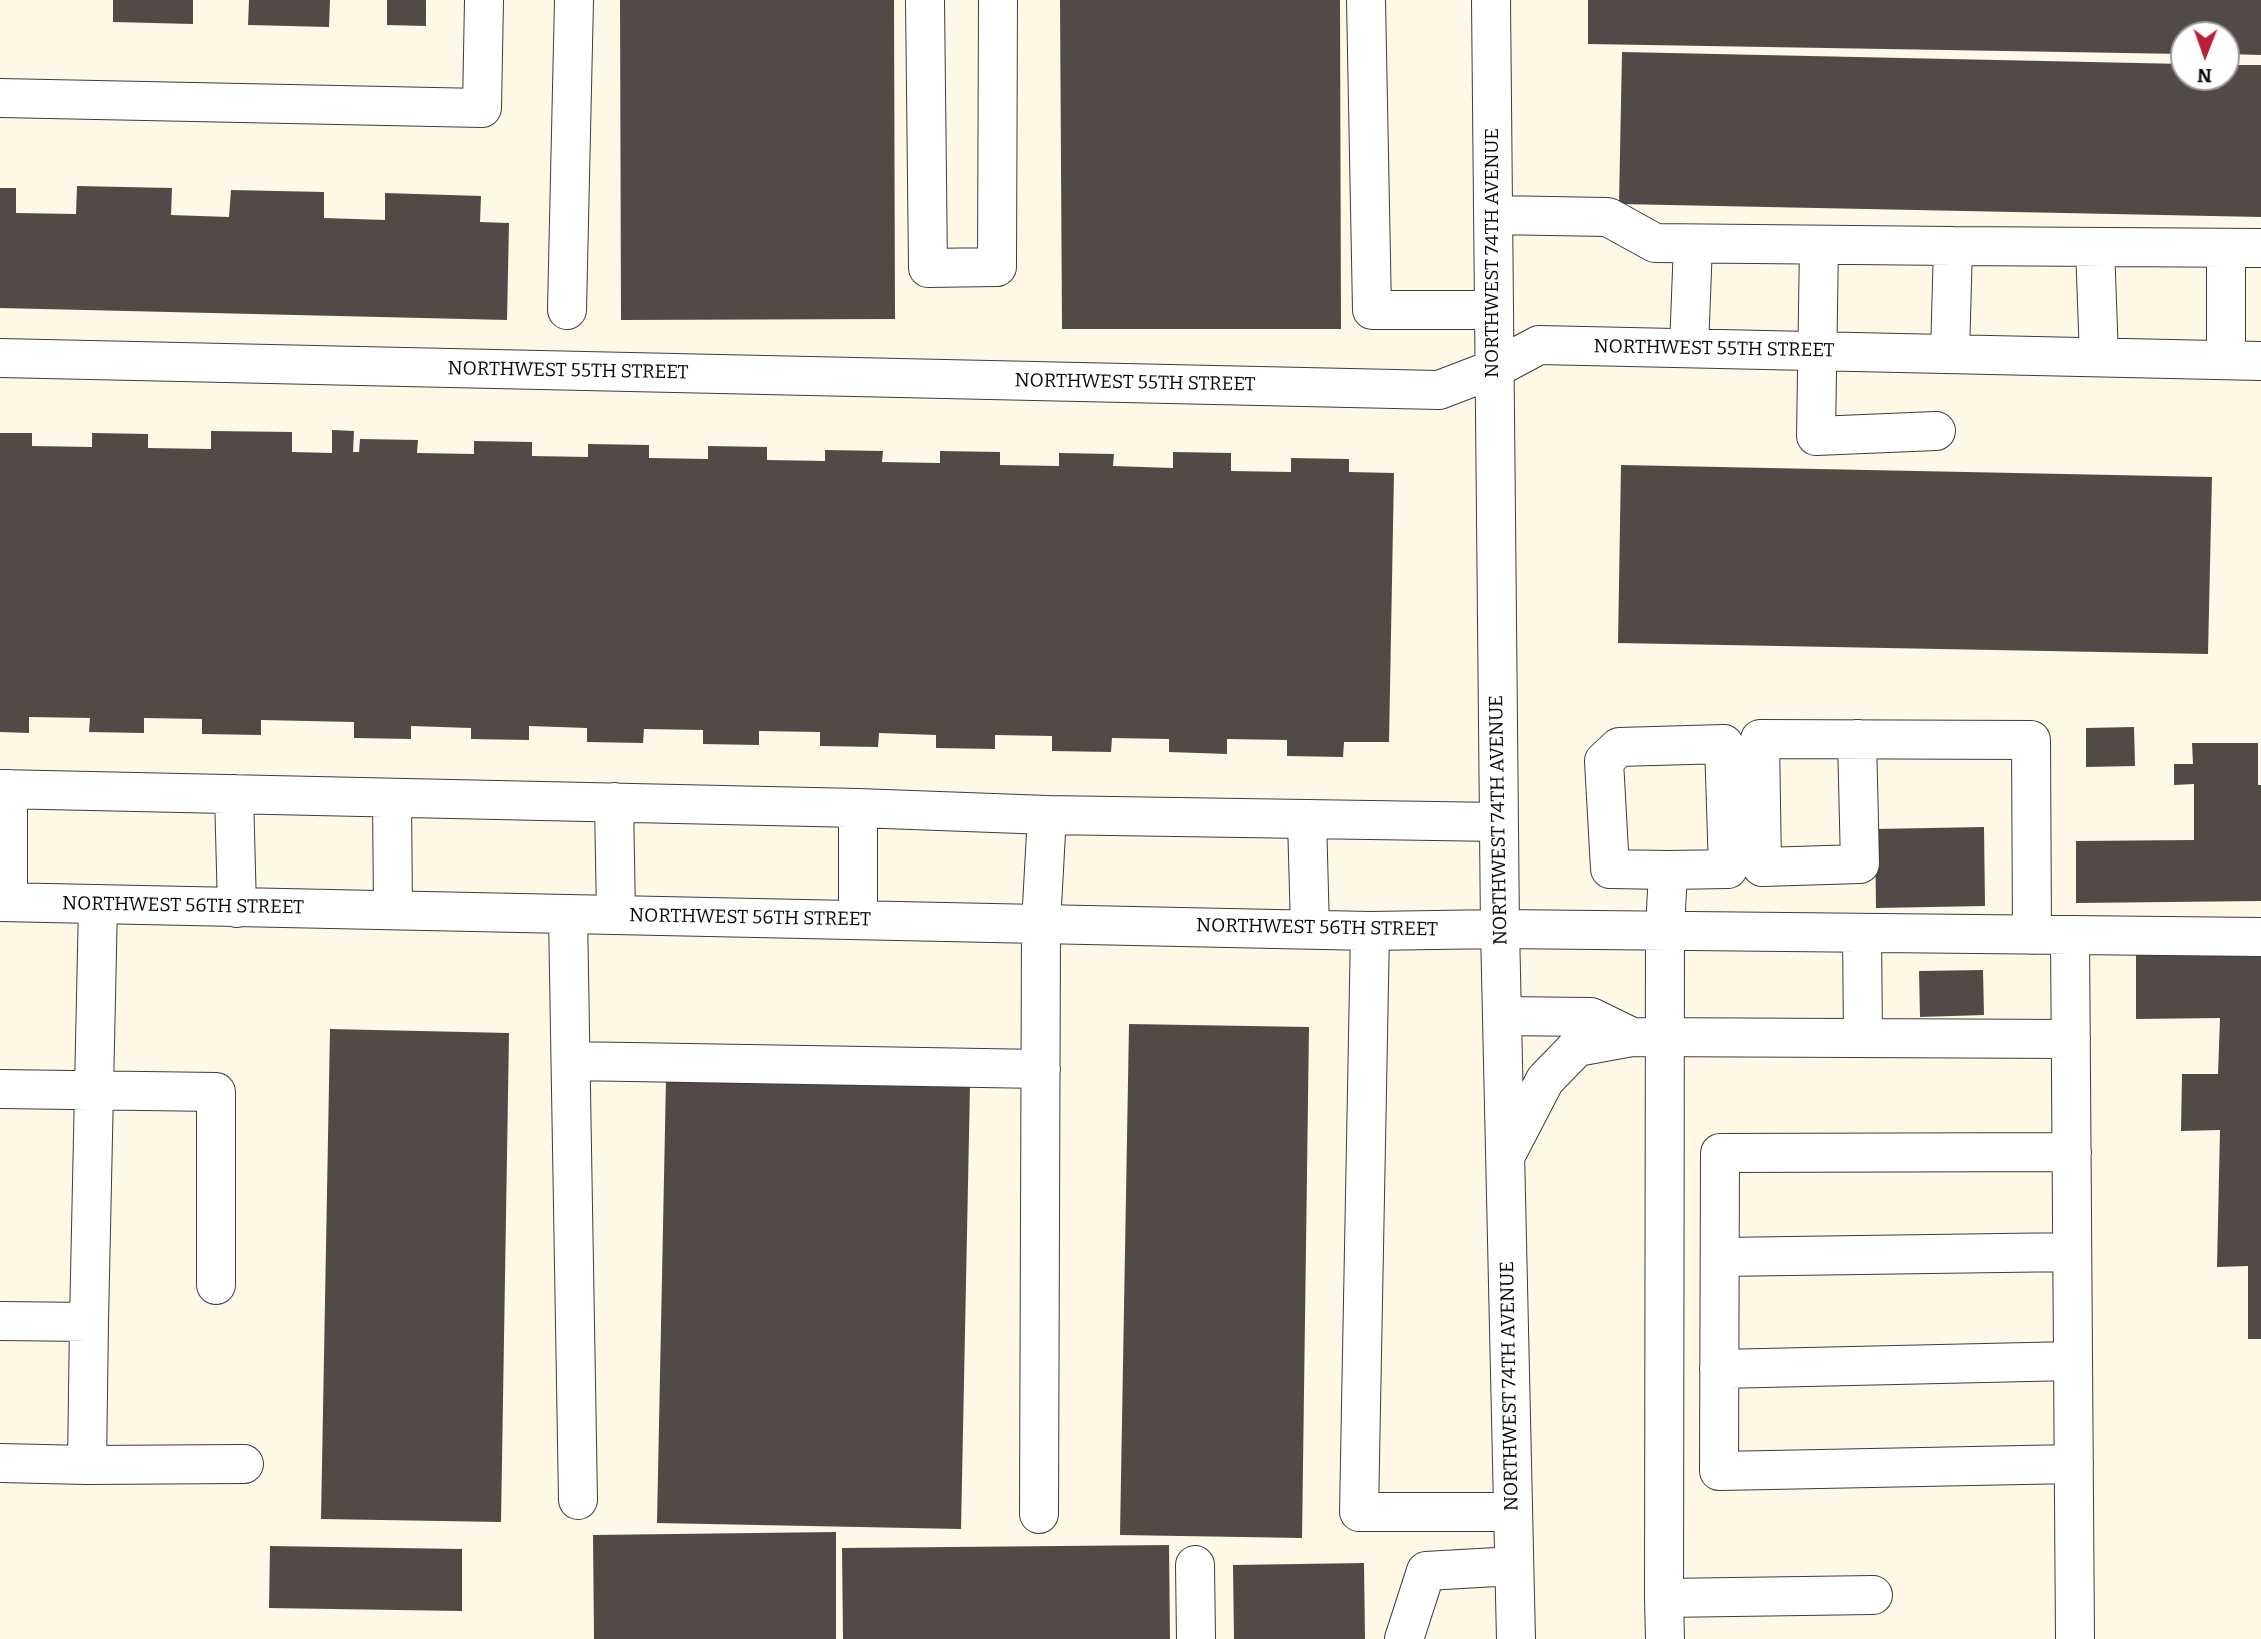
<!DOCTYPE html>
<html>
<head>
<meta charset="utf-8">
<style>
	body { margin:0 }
	#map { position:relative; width:2261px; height:1639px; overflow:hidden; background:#fff8e7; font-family:Bitter,serif }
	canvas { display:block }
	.north { position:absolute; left:2170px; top:21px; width:70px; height:70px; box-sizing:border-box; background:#fff; border:2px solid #9d9d9d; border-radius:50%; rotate:181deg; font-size:19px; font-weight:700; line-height:28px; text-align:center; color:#0a0a0a }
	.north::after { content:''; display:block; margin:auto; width:24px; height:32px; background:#ba2138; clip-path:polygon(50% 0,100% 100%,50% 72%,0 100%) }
</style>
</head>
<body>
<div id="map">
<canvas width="2261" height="1639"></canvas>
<div class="north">N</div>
</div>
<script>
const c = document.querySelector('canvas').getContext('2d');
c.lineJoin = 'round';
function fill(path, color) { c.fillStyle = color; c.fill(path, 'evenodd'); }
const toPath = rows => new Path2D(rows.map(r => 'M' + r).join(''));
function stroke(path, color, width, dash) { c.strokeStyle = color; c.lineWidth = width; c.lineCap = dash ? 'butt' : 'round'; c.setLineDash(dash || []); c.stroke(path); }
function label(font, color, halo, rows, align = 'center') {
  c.font = font + ' Bitter,serif'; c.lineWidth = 7; c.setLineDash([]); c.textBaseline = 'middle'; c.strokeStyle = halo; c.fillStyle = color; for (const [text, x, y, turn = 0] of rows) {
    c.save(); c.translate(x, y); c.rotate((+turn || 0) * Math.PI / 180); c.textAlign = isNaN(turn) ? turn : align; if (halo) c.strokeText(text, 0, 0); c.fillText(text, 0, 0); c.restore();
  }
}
fill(toPath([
	[113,0,193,0,193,24,113,22],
	[249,0,330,0,329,27,248,25],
	[387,0,426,0,426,26,387,25],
	[620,0,894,0,895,319,621,320],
	[1060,0,1340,0,1341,329,1062,329],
	[1588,0,2261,0,2261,55,2226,54,2226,35,2184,35,2184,54,1588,44],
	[1622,52,2184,64,2184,77,2226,77,2226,65,2261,65,2261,217,1619,204],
	[77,186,172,188,171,215,229,217,231,190,324,192,324,218,385,220,385,193,481,196,480,222,509,223,507,320,0,308,0,188,16,188,16,213,76,214],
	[332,430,354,431,353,452,359,452,360,439,418,440,417,453,474,454,474,441,532,442,532,456,588,457,588,444,649,445,649,458,708,459,708,446,767,447,767,460,825,461,825,450,883,451,882,462,940,463,940,451,1000,452,1000,465,1059,466,1059,453,1114,454,1113,466,1173,468,1173,452,1231,453,1231,471,1291,472,1291,458,1349,459,1349,472,1394,473,1389,742,1344,742,1343,757,1287,756,1287,740,1227,739,1227,754,1169,752,1169,739,1112,738,1111,752,1052,751,1052,736,995,735,995,749,936,748,936,735,879,733,878,747,820,746,820,732,759,731,759,745,703,744,703,730,644,729,643,743,587,742,587,728,529,726,529,740,471,739,471,728,411,726,411,739,354,738,354,722,261,720,261,735,202,734,202,719,144,718,144,733,89,732,90,718,29,717,29,733,0,732,0,433,32,433,32,446,92,447,92,433,148,434,148,448,211,449,211,431,292,432,292,452,332,453],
	[1621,465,2212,477,2208,654,1618,643],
	[2134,727,2135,766,2086,767,2086,728],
	[2192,743,2258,743,2258,785,2261,785,2261,901,2076,903,2076,841,2194,840,2194,784,2174,785,2174,764,2193,764],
	[1984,827,1985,906,1876,908,1875,829],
	[2136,950,2261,951,2261,1339,2248,1339,2248,1266,2217,1267,2220,1130,2181,1131,2182,1074,2218,1074,2220,1018,2136,1019],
	[1983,970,1984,1015,1920,1017,1919,971],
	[1129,1024,1309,1027,1302,1538,1120,1535],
	[330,1029,509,1033,501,1522,321,1519],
	[666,1079,970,1085,961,1529,657,1523],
	[836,1532,836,1639,594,1639,593,1535],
	[1169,1545,1170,1639,843,1639,842,1548],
	[270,1546,462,1549,462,1611,269,1608],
	[1364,1563,1365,1639,1234,1639,1233,1565]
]), '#524a46');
const minor = toPath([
	[925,0,928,268,997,267,998,0],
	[1366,0,1372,310,1494,310],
	[1491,0,1500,929,1516,1639],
	[0,98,482,108,484,0],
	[1493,215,1608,217,1655,243,1953,246],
	[1819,245,1816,436,1936,431],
	[2095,247,2099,357],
	[2226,248,2226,360],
	[567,310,574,0],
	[1689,348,1693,244],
	[1950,354,1953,246,2261,248],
	[0,358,1439,390,1494,369,1539,345,2261,361],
	[1857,739,1860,864,1762,867,1760,739,2031,740,2032,935],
	[0,789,858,808,1047,815,1499,822],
	[8,789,8,902],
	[234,794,237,908],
	[392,798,393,910],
	[614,802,616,915],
	[858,808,858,920],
	[1307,819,1310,929],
	[1668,870,1728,869,1724,744,1619,747,1604,761,1610,869,1668,870,1665,930,1664,1598,1873,1595],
	[0,902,1370,931,1500,929,2261,937],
	[568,914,578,1500],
	[1370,931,1359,1512,1513,1512],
	[1862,933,1863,1038],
	[2070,935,2075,1639],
	[1502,1016,1591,1017,1632,1037,2071,1039],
	[571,1061,1041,1069],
	[0,1089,216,1092,216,1285],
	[2072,1152,1720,1153,1719,1471,2074,1464],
	[1506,1155,1545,1080,1577,1047,1632,1037],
	[1720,1257,2072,1252],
	[0,1321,89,1322,98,904],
	[1719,1369,2073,1361],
	[0,1463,87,1465,89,1322],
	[87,1465,244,1464],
	[1039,1514,1041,924,1047,815],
	[1195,1565,1196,1639],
	[1664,1598,1665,1639],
	[1404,1639,1426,1571,1514,1566]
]);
stroke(minor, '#3d3d3d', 40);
stroke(minor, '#fff', 38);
label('19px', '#0a0a0a', '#fff', [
	["NORTHWEST 74TH AVENUE",1493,253,-90],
	["NORTHWEST 55TH STREET",1714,349,1],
	["NORTHWEST 55TH STREET",568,371,1],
	["NORTHWEST 55TH STREET",1135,383,1],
	["NORTHWEST 74TH AVENUE",1499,820,-91],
	["NORTHWEST 56TH STREET",183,906,1],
	["NORTHWEST 56TH STREET",750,918,1],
	["NORTHWEST 56TH STREET",1317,928,1],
	["NORTHWEST 74TH AVENUE",1510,1386,-91]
]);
</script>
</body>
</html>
